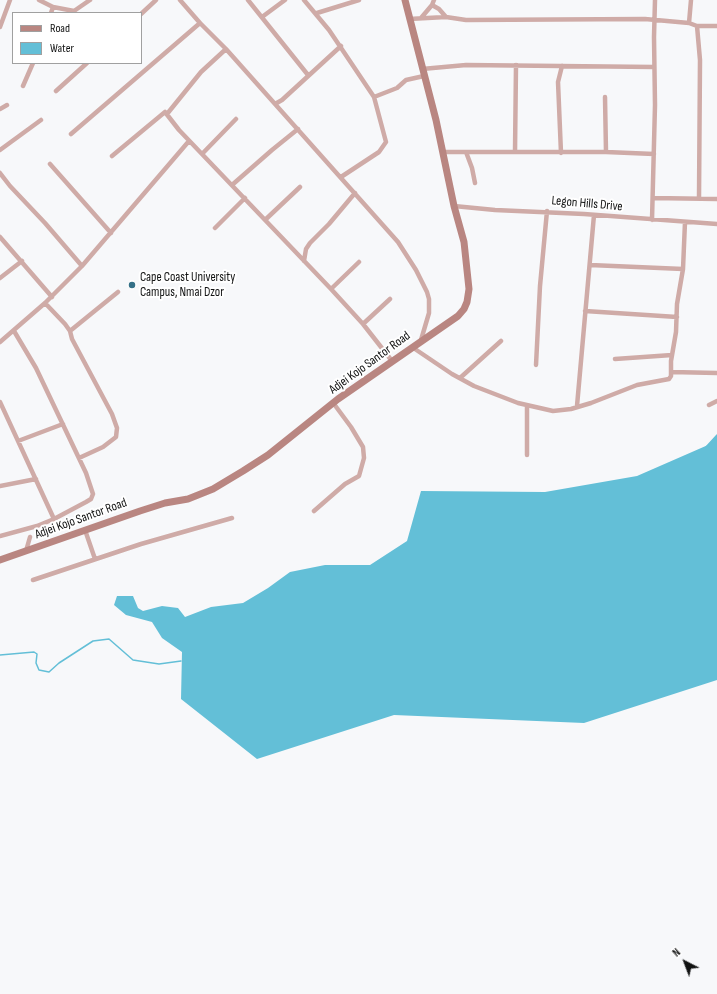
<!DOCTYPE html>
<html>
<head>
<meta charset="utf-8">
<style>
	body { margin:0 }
	#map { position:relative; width:717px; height:994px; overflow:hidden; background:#f7f8fa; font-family:"Sofia Sans Condensed",sans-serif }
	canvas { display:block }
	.legend { position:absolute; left:12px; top:12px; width:130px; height:52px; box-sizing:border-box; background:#fff; border:1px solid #a0a0a0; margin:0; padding:5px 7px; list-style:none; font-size:12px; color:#111212 }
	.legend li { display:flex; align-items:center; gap:8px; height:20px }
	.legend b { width:20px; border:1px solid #a0a0a0 }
	.north { position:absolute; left:665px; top:942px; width:40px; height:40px; -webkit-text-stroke:3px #fff; paint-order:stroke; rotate:318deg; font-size:11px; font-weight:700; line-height:16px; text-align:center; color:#111212 }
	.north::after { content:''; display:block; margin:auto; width:14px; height:18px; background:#111212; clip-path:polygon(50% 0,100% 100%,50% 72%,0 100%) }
</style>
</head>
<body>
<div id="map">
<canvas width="717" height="994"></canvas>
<ul class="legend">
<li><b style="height:5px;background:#b98681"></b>Road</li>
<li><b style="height:11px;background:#63bfd7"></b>Water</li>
</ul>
<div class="north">N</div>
</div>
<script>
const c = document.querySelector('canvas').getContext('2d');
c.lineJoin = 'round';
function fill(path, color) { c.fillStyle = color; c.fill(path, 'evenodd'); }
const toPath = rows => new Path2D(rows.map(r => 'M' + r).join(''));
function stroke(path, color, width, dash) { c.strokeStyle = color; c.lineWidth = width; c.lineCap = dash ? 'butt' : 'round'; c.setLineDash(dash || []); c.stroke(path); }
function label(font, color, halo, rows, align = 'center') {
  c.font = font + ' "Sofia Sans Condensed",sans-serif'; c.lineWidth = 4; c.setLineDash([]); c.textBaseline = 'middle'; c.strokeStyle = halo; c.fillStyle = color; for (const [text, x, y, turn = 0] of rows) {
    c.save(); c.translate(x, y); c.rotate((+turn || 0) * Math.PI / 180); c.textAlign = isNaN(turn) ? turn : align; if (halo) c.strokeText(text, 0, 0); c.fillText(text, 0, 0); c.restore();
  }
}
fill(toPath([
	[717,435,717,680,584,723,394,715,257,759,181,699,182,652,162,638,152,622,126,615,114,605,117,596,133,596,138,608,143,611,162,606,178,608,185,617,211,607,243,603,268,588,290,572,325,565,370,565,407,541,421,491,545,492,637,476,708,445]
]), '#63bfd7');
stroke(toPath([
	[706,447,717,435],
	[0,655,34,652,37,654,36,663,39,670,49,672,59,663,93,641,109,639,133,660,159,664,181,661]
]), '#63bfd7', 1.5);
stroke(toPath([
	[39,0,53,7,74,11,90,0],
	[180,0,200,23,226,49,398,242,416,270,427,292,429,299,429,313,421,340],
	[248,0,308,75],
	[304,0,329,30,374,97,397,88,406,80,424,76],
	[434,0,432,5,439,9,446,17],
	[51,13,53,7],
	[317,13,359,0],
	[141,14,156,0],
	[262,17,285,0],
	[421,18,432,5],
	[409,19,446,17,466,20,645,19,689,23,697,26,717,26],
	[689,23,691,0],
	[697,26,700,60,699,198],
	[0,27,10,0],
	[422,69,466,65,654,67],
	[23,86,33,63],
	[56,91,87,63],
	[605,97,606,152],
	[275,104,282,100,341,46],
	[0,109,7,105],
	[167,114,201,72,226,49],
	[71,134,200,23],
	[0,150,41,120],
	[443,152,606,152,654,154],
	[466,152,472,168,475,183],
	[515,152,516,65],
	[561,153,558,82,562,66],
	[202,154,236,119],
	[112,156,165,112,179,130,331,289,363,324,392,361],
	[50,164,111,233],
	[0,173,10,186,45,223,82,266],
	[341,177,379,152,386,142,374,97],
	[232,185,272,150,298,129],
	[653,198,717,199],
	[454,206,495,210,584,214,717,224],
	[265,220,300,187],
	[652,220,655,105,654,37,655,0],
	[215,228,245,198],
	[0,237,52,297],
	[304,261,306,249,310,243,329,224,355,193],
	[590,265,683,269],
	[0,278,22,261],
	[331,289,359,262],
	[45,303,65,324,70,331,72,339,112,414,117,428,116,437,103,447,79,458],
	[585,311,677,317],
	[363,324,390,299],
	[70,331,118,292],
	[0,342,45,303,82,266,189,141],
	[412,347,452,374,474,386,518,403,553,411,571,409,591,403,637,385,669,379,671,376,671,361,676,332,677,304,683,269,685,222],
	[615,359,672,355],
	[536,365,540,286,547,211],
	[671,372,717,373],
	[460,378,501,341],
	[0,402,54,519],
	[709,405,717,401],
	[527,406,527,455],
	[577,406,594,215],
	[18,441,63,424],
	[0,486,36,479],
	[314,511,345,484,359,476,364,458,363,447,351,427,334,404],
	[85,530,95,559],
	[0,536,37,526,54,519,86,502,91,499,93,494,86,473,36,368,14,331],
	[26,551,30,537],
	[33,580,141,544,232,518]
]), '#cfaba7', 4.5);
stroke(toPath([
	[0,560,140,511,165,503,188,499,213,489,243,471,268,455,338,399,458,316,464,309,467,302,469,289,464,242,454,206,436,120,405,0]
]), '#b98681', 7);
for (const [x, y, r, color] of [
	[132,285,4,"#347087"]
]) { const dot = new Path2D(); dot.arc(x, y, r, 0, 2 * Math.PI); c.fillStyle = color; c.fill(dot); stroke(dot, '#fff', 1.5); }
label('13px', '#111212', '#fff', [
	["Legon Hills Drive",587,204,5],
	["Adjei Kojo Santor Road",370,363,-36],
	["Adjei Kojo Santor Road",81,519,-20]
]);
label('13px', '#111212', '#fff', [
	["Cape Coast University",140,278],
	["Campus, Nmai Dzor",140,293]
], 'left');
</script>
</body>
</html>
